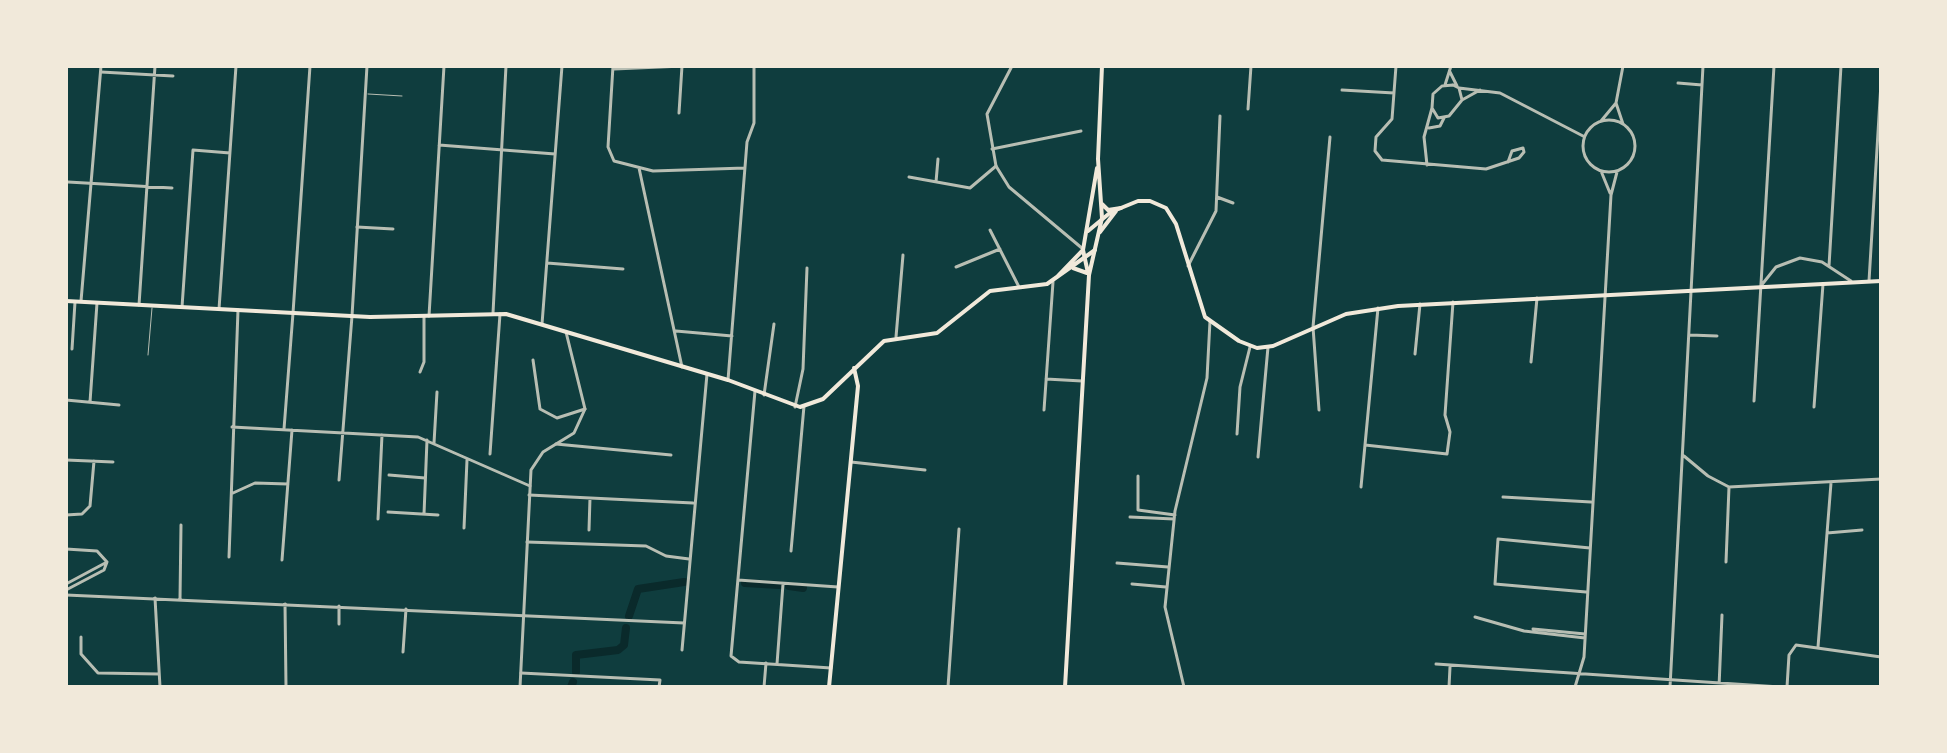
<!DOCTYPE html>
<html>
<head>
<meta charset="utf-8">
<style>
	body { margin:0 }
	#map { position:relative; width:1947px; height:753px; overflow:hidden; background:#0f3d3e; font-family:"Golos Text",sans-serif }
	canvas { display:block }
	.frame { position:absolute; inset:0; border:68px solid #f1e9da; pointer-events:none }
</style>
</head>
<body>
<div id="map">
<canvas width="1947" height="753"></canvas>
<div class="frame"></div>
</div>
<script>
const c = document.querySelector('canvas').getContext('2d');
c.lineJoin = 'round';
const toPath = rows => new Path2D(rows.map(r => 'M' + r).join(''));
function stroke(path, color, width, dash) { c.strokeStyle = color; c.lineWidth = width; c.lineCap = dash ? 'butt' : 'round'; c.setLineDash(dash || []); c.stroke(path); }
stroke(toPath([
	[745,583,779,585],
	[789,586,803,588],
	[629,616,638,589,684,582],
	[576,672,576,655,618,650,624,645,626,628],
	[571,687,573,682]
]), '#0a2a2b', 8);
stroke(toPath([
	[368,94,402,96],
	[148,355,152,308]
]), '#b8beb3', 1);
stroke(toPath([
	[613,66,608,147,614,161,653,171,745,168],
	[1396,66,1392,119,1376,137,1375,151,1382,160,1486,169,1519,158,1524,152,1523,148],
	[1623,66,1616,103,1623,124],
	[614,69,683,66],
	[101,72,173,76],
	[1450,72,1457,86],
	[1678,83,1702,85],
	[1445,85,1451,66],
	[1453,85,1459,88,1462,100,1449,116,1438,118,1432,108,1433,94,1442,86,1453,85],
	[1459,88,1500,93,1583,136],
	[1342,90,1394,93],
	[1462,100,1480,90],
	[1248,109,1251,66],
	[679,113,682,66],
	'1583 146a26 26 0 1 1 52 0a26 26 0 1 1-52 0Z',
	[1601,121,1616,103],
	[1429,128,1440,126,1444,118],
	[439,145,555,154],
	[992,149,1081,131],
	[1508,162,1512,151,1523,148],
	[1427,165,1424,137,1432,108],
	[639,168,682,367],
	[1601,171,1610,193],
	[909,177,970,188,996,166],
	[68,182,172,188],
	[936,182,938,159],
	[1217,197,1233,203],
	[357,227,393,229],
	[990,230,1019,287],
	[547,263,623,269],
	[1188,266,1216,211,1220,116],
	[1829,266,1841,66],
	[956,267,1000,249],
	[1869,281,1881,83],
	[1760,287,1776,267,1800,258,1822,262,1851,281],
	[139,305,155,66],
	[182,307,193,150,230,153],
	[219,309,236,66],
	[493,313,506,66],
	[429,316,444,66],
	[542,324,562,66],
	[676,331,732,336],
	[1690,335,1717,336],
	[896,337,903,255],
	[72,349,75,302],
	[1415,354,1420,304],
	[533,360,540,409,557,418,585,409],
	[1531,362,1537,298],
	[420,372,424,362,424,317],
	[1046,379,1082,381],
	[728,380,747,142,754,123,754,66],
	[755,391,731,656,739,662,831,668],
	[764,395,774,324],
	[66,400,119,405],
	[1754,401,1774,66],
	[90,402,97,303],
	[795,407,803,369,807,268],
	[1814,407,1823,284],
	[1044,410,1053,282],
	[1319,410,1313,327,1330,137],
	[232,427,418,437,530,486],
	[284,429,293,313],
	[1237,434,1240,387,1250,347],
	[434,443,437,392],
	[556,444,671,455],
	[1365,445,1447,454,1450,432,1445,415,1453,302],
	[490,454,500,314],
	[1684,456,1708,476,1729,487,1881,479],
	[1258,457,1268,347],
	[66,460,113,462],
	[851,462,925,470],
	[389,475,425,478],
	[1138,476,1138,510,1175,515],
	[339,480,352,316],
	[1361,487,1378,308],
	[233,493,255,483,288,484],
	[529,495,693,503],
	[1503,497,1591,502],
	[388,512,438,515],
	[424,514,427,440],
	[66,515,82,514,90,506,94,461],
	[1130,517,1174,519],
	[378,519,382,435],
	[464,528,467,460],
	[589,530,590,498],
	[1827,533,1862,530],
	[527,542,646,546,666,556,689,559],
	[66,549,97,551,107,562],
	[791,551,804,406],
	[229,557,238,310],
	[282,560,292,430],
	[1726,562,1729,487],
	[1117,563,1168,567],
	[738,580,838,587],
	[66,584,107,562],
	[1132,584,1166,587],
	[66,590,104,570,107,562],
	[1586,592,1495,584,1498,539,1590,548],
	[66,595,684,623],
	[155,598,160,687],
	[180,599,181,525],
	[285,604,286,687],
	[339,606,339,624],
	[1475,617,1524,631,1585,638],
	[1533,629,1585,634],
	[81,637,81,654,98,673,159,674],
	[1818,647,1831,483],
	[682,650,707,374],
	[403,652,406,609],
	[777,664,783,584],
	[1436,664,1780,687],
	[521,673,660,680,659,687],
	[764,687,766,663],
	[948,687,959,529],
	[1184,687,1165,607,1175,511,1207,378,1210,321],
	[1449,687,1450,667],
	[1575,687,1584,657,1611,195,1617,172],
	[1670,687,1703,66],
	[1719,687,1722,615]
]), '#b8beb3', 3);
stroke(toPath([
	[1012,66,987,114,996,166,1009,187,1083,249],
	[81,301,101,66],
	[293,313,310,66],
	[352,316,367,66],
	[520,687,531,470,543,452,574,433,585,409,566,332],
	[1787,687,1789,655,1796,645,1881,657]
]), '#b8beb3', 3);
stroke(toPath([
	[1088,231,1111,212,1138,201,1150,201,1166,208,1176,224,1205,317,1239,341,1257,348,1273,346,1346,314,1398,306,1881,281],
	[1100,232,1116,211],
	[1057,277,1083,250],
	[66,301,370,317,506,314,728,380,800,407,823,399,884,341,937,333,990,291,1047,284,1095,250],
	[829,687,858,386,854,368]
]), '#f1e9da', 4);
stroke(toPath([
	[1098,159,1102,66],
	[1102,204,1108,210,1121,208],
	[1073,268,1087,273],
	[1088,273,1083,250,1097,168],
	[1065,687,1089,275,1102,218,1098,159]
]), '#f1e9da', 4);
</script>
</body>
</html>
